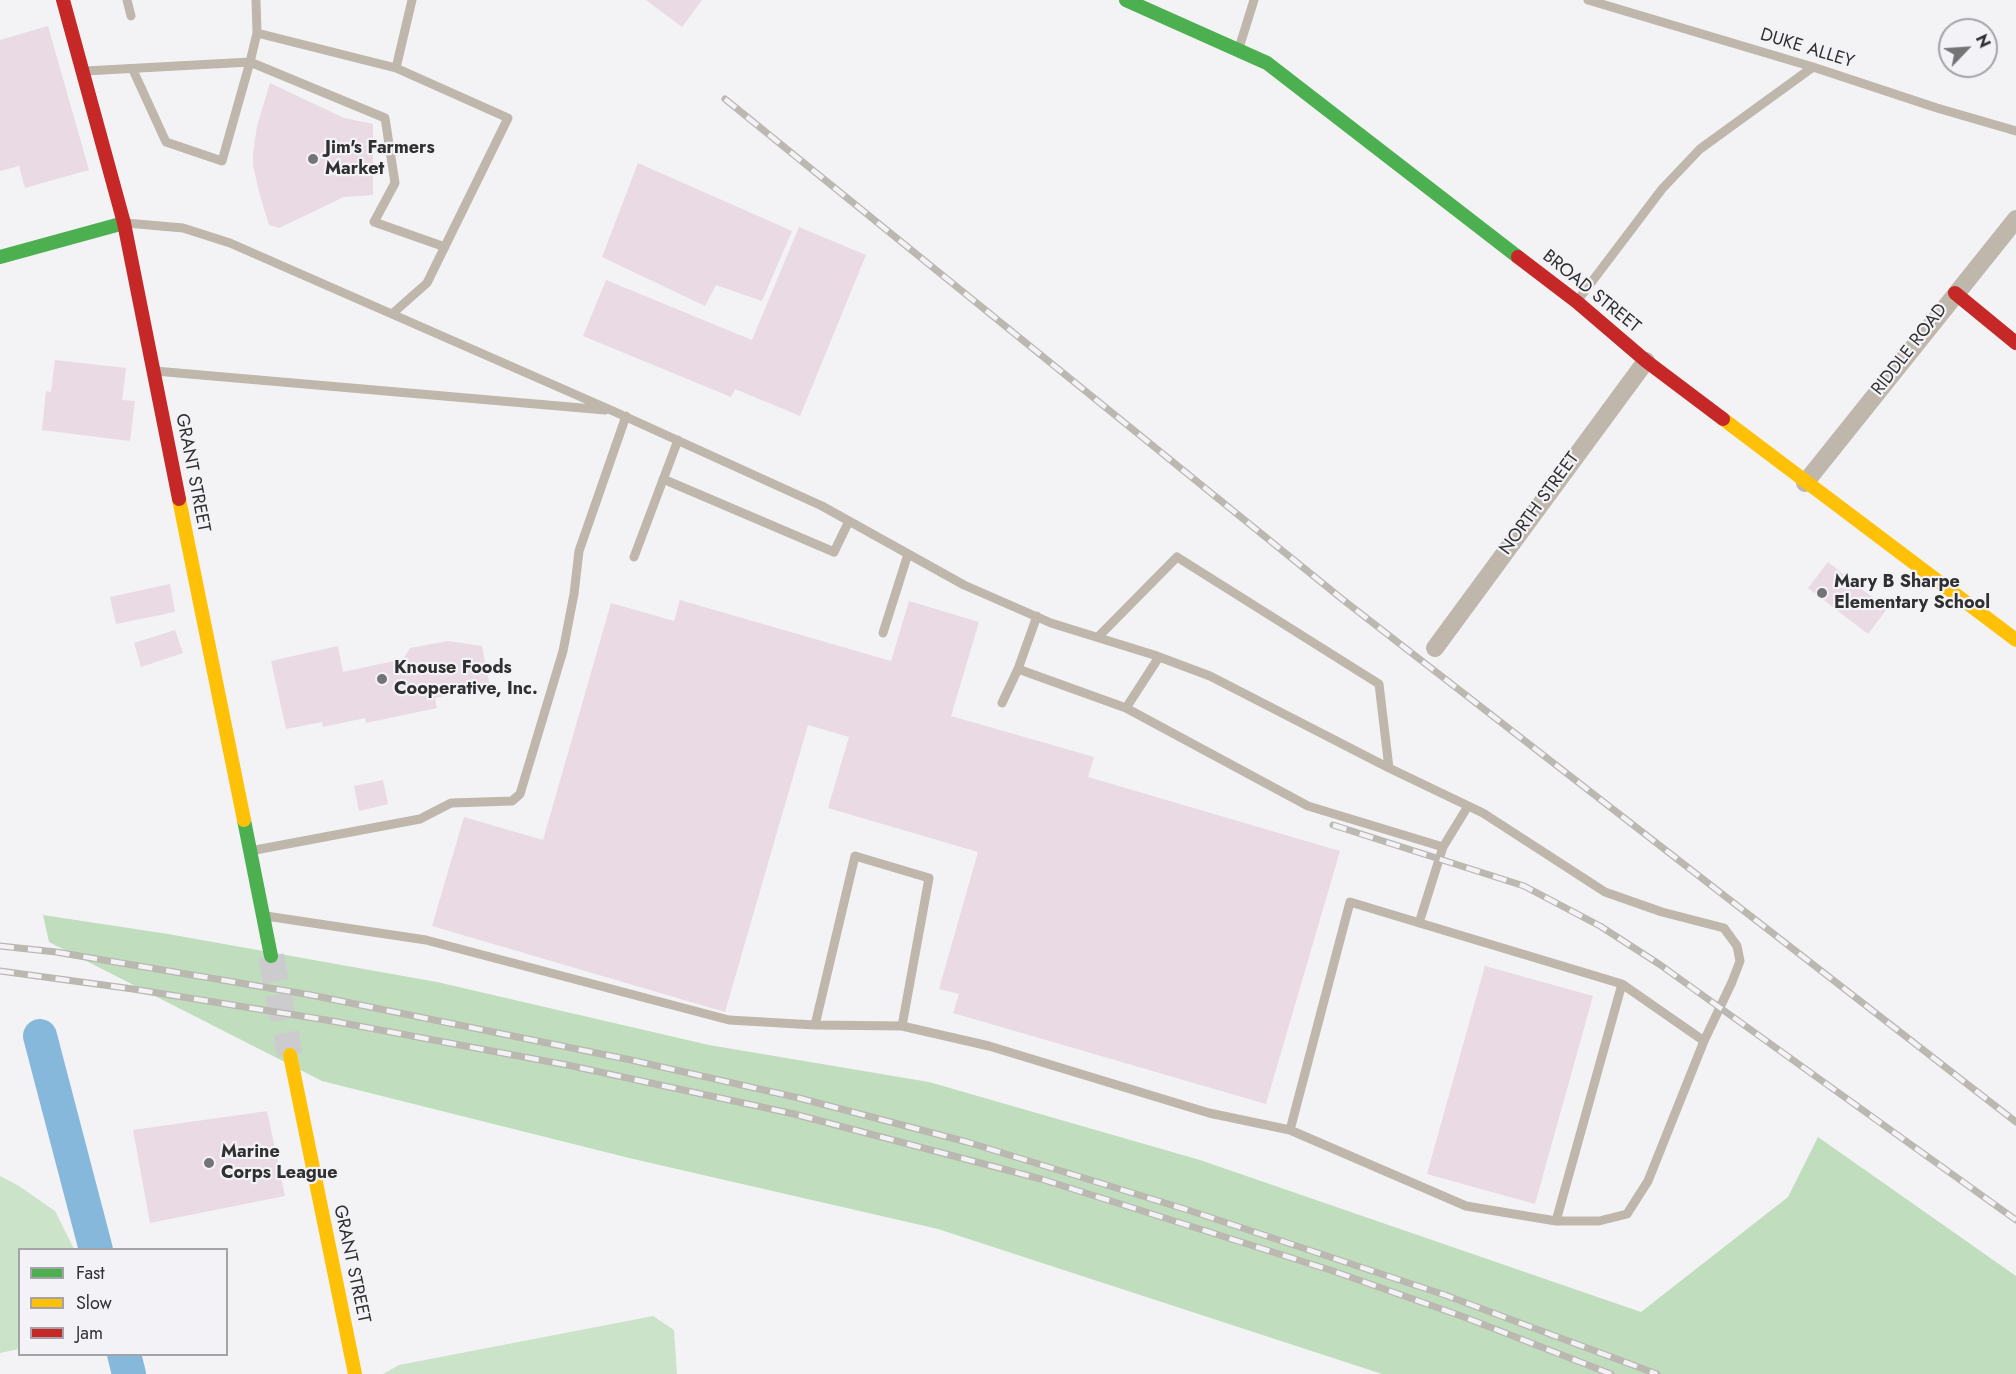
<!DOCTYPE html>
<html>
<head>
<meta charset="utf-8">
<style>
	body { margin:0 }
	#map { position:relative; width:2016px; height:1374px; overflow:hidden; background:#f3f3f6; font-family:Jost,sans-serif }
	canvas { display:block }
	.legend { position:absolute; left:18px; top:1248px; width:210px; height:108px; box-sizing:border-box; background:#f2f2f7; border:2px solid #a4a4a8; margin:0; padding:8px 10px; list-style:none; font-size:18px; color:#303031 }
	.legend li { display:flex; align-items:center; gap:12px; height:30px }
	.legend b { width:30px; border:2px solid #a4a4a8 }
	.north { position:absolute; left:1938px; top:18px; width:60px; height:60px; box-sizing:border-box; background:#f2f2f7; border:2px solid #a4a4a8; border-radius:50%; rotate:65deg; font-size:16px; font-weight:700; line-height:24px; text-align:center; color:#303031 }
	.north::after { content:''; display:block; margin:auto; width:21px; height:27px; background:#747476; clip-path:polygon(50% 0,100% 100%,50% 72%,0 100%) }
</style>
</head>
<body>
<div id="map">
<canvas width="2016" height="1374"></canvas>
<ul class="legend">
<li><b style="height:8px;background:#4caf50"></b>Fast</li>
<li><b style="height:8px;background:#ffc107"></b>Slow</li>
<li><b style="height:8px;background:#c62828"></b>Jam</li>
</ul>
<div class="north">N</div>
</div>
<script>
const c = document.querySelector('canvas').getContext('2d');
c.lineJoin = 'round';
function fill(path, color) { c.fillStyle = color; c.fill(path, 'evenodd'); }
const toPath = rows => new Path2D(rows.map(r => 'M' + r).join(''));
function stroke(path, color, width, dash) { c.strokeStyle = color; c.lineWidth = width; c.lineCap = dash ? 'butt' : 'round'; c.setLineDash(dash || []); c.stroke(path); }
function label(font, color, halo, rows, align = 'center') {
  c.font = font + ' Jost,sans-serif'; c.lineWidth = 4.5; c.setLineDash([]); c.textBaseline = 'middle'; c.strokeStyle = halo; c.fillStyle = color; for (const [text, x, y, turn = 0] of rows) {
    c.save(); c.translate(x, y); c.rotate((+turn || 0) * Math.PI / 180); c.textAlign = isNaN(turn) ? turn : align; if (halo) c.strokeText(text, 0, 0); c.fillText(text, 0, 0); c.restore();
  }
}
fill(toPath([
	[0,1176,19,1186,55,1211,74,1249,20,1250,19,1349,0,1353],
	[653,1316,674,1330,677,1374,383,1374,399,1365]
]), '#cbe3c8');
fill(toPath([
	[43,915,168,934,437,982,709,1045,929,1082,1200,1160,1641,1312,1788,1197,1818,1137,2016,1276,2016,1374,1382,1374,938,1229,629,1158,322,1081,49,942]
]), '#c0debd');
stroke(toPath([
	[40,1036,96,1250],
	[124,1354,129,1374]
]), '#85b8db', 34);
fill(toPath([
	[646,0,702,0,682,27],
	[48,26,89,170,25,188,19,166,0,171,0,40],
	[270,83,344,118,373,124,373,195,344,197,279,228,269,225,259,192,253,165,253,153,257,126],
	[638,163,792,231,762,301,716,285,705,306,602,257],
	[799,227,866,255,800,416,735,389,731,397,583,336,606,280,752,340],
	[55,360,126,368,122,400,135,401,130,441,42,430,46,391,51,392],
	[1828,562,1887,609,1868,634,1808,588],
	[170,584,175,612,116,624,110,597],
	[680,600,891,661,909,601,979,622,951,716,1094,757,1088,777,1340,851,1266,1104,953,1013,959,994,939,989,978,852,828,808,849,737,808,725,725,1012,432,926,464,817,543,840,611,603,674,621],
	[175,630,183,653,141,667,134,643],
	[448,641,482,646,490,686,435,698,437,708,366,723,365,718,323,727,322,722,286,729,271,661,338,646,343,672,403,659,410,648],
	[383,780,388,804,359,811,354,786],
	[1485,966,1593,996,1535,1204,1427,1174],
	[267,1111,285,1196,150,1223,133,1130]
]), '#e9dae4');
stroke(toPath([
	[271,956,290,1055]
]), '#cccccf', 26, [26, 13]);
stroke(toPath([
	[127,0,131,16],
	[256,0,257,33],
	[1588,0,1813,67,1937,108,2016,131],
	[1239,48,1254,0],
	[133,70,166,142,222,161,250,62,385,118,395,183,374,222,445,247],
	[85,71,250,62,257,33,396,68,412,0],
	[126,223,183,228,230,243,613,411,822,506,964,585,1051,623,1154,655,1210,676,1389,768,1483,813,1605,892,1662,912,1724,928,1737,946,1740,961,1732,982,1704,1041,1648,1181,1627,1214,1599,1221,1556,1221,1466,1206,1290,1130,1209,1113,989,1046,902,1026,815,1025,729,1020,426,940,266,916],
	[1578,300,1662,189,1700,149,1813,67],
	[392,314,427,283,508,118,396,68],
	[155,371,605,410],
	[663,479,834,552,849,521],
	[634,557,678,440],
	[1037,616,1018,669,1126,708,1159,657],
	[883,633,908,554],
	[1098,637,1177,557,1379,684,1389,768],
	[1002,703,1018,669],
	[1126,708,1308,806,1443,847,1468,806],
	[250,851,420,819,451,803,512,801,520,794,563,651,574,594,579,551,626,416],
	[1419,923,1443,847],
	[815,1025,855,856,929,878,902,1026],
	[1290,1130,1350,902,1622,984,1704,1041],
	[1556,1221,1622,984]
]), '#bfb7ab', 9);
stroke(toPath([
	[1805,483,2016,219],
	[1435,648,1646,361]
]), '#bfb7ab', 18);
stroke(toPath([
	[1126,0,1267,63,1518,257],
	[0,257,124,223],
	[244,820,271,956]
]), '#4caf50', 14);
stroke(toPath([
	[1723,419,2016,640],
	[179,499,244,820],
	[290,1055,355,1374]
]), '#ffc107', 14);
stroke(toPath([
	[63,0,124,223,179,499],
	[1518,257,1577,302,1646,361,1723,419],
	[1955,293,2016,343]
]), '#c62828', 14);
const rail = toPath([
	[725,99,1342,599,2016,1122],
	[1333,825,1524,886,1600,926,1659,964,2016,1220],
	[0,946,56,952,311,995,631,1060,799,1098,967,1142,1191,1211,1445,1295,1657,1374],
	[0,971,133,989,332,1021,572,1066,794,1114,1041,1179,1333,1271,1464,1317,1611,1374]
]);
stroke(rail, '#bbb7b1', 7);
stroke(rail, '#f2f2f7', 4.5, [14]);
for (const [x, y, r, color] of [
	[313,159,6,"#747476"],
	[1822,593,6,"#747476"],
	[382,679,6,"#747476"],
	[209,1163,6,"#747476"]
]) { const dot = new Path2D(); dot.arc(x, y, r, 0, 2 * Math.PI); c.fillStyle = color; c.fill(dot); stroke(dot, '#f2f2f7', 2); }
label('18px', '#303031', '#f2f2f7', [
	["DUKE ALLEY",1807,49,17],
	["BROAD STREET",1591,292,39],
	["RIDDLE ROAD",1910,350,-52],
	["GRANT STREET",192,473,79],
	["NORTH STREET",1540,504,-54],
	["GRANT STREET",351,1264,78]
]);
label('bold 18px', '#303031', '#f2f2f7', [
	["Jim's Farmers",325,149],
	["Market",325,170],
	["Mary B Sharpe",1834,583],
	["Elementary School",1834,604],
	["Knouse Foods",394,669],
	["Cooperative, Inc.",394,690],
	["Marine",221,1153],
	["Corps League",221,1174]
], 'left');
</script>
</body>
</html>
